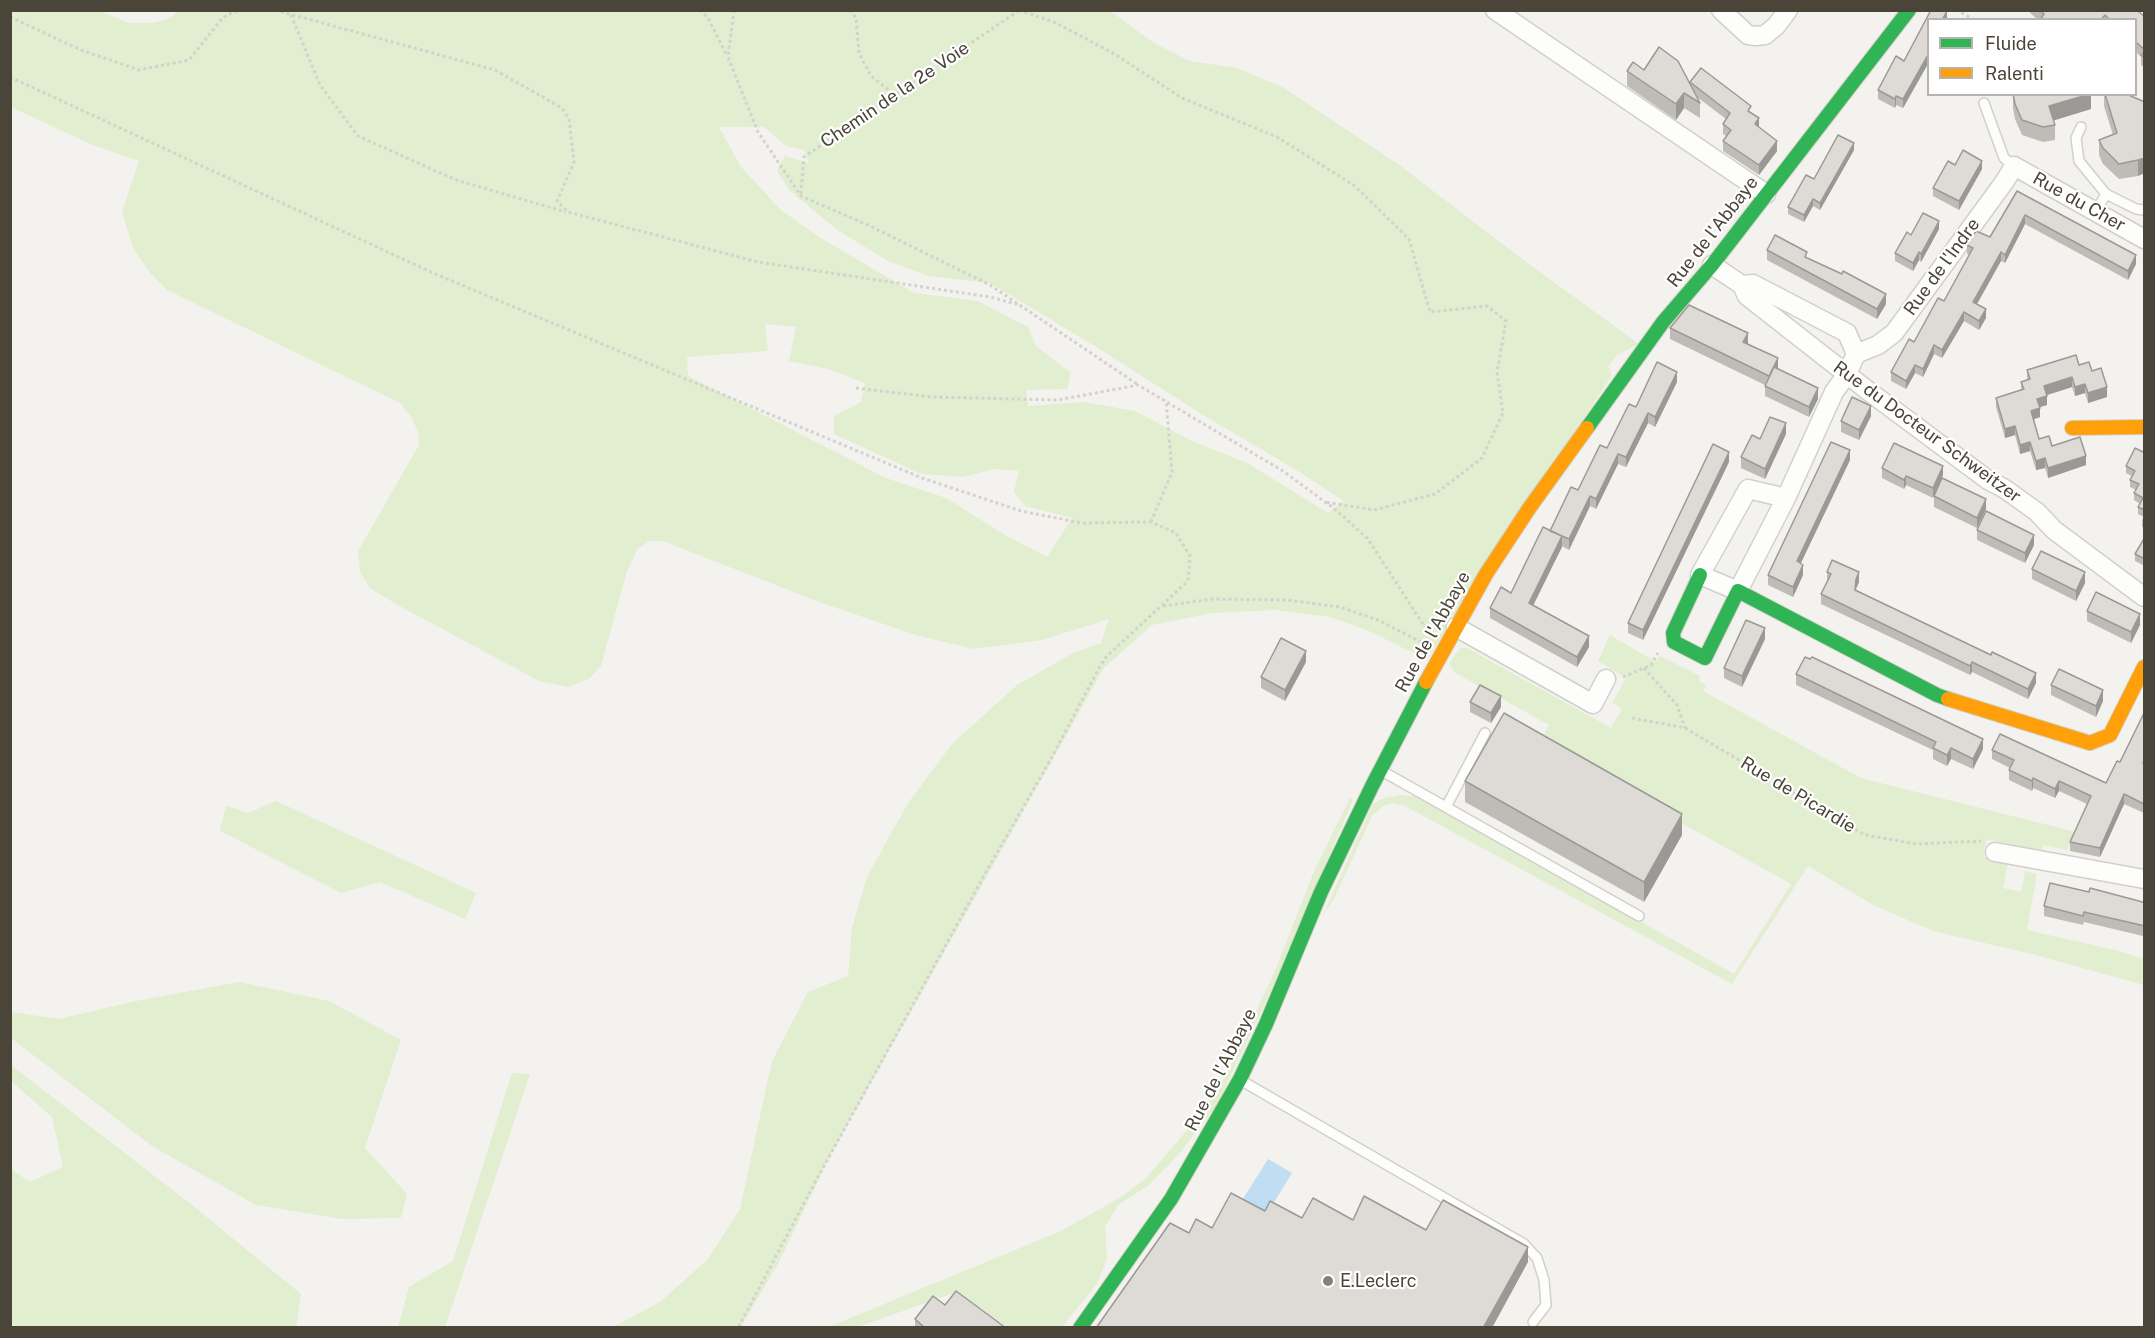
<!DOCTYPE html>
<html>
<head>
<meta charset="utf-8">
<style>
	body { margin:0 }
	#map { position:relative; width:2155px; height:1338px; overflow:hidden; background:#f4f2ee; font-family:"Public Sans",sans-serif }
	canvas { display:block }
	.frame { position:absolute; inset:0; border:12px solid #4b4439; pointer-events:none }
	.legend { position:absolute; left:1927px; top:18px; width:210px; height:78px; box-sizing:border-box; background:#fff; border:2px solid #b7b4b0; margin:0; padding:8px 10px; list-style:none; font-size:18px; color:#4b4439 }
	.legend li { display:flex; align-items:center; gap:12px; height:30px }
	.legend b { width:30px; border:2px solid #b7b4b0 }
</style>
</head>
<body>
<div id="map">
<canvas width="2155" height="1338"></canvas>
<div class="frame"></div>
<ul class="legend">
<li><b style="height:8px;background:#30b455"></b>Fluide</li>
<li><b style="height:8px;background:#ff9f0a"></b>Ralenti</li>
</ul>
</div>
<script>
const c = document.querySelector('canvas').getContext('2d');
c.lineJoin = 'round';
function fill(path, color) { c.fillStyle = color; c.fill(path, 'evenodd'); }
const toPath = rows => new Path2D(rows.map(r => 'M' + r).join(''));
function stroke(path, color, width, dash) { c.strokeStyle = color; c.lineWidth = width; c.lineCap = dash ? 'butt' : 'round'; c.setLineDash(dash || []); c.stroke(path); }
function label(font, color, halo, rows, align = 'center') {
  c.font = font + ' "Public Sans",sans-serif'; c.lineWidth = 4.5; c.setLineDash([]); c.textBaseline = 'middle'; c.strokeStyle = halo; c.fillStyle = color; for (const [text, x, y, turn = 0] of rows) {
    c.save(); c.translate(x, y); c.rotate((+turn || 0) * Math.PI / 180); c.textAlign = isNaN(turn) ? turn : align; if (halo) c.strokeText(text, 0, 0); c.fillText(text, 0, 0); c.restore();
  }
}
fill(toPath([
	[179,10,1110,11,1154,43,1189,61,1238,68,1284,88,1402,167,1518,256,1639,344,1617,355,1608,366,1612,375,1427,660,1367,630,1330,617,1275,610,1213,613,1152,625,1104,668,831,1154,779,1262,741,1327,613,1327,660,1302,708,1259,740,1209,772,1061,808,992,848,976,852,928,867,877,908,803,952,744,1017,685,1073,653,1101,643,1109,619,1042,640,973,649,916,635,819,602,663,541,649,541,637,550,627,571,601,666,589,679,568,687,539,681,394,603,370,588,360,572,358,551,419,445,418,431,411,417,400,403,167,290,150,273,133,248,122,212,139,161,90,144,11,107,11,11,100,11,129,23,153,23,170,18],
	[719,127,764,127,786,146,804,150,809,163,785,156,777,171,789,190,836,229,888,261,928,276,990,283,1098,348,1203,415,1293,468,1344,501,1328,513,1249,464,1192,441,1135,411,1084,402,1028,406,1026,390,1067,389,1071,373,1036,346,1028,327,978,301,914,293,819,237,781,210,741,167],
	[765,324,796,327,789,361,828,369,865,383,861,402,834,416,834,434,921,474,963,477,994,469,1019,471,1014,492,1025,506,1072,518,1047,557,1005,535,946,498,886,478,688,376,687,357,768,351],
	[1610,635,1656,662,1660,656,1700,676,1699,681,1706,685,1703,691,1861,778,2076,832,2067,850,2043,845,2042,851,1987,839,1983,857,2008,863,2003,888,2021,892,2025,871,2037,874,2027,930,2115,950,2144,959,2144,985,2032,954,1933,931,1873,905,1808,866,1732,984,1405,806,1393,803,1383,806,1372,816,1335,897,1322,917,1373,804,1384,798,1401,795,1420,797,1734,974,1791,884,1539,744,1549,725,1454,672,1449,663,1460,648,1467,648,1611,728,1622,709,1612,703,1626,678,1598,661],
	[1350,798,1353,800,1265,1004,1216,1106,1179,1154,1149,1185,1118,1205,1105,1227,1107,1259,1097,1284,1062,1327,1007,1327,957,1292,857,1327,826,1328,1061,1231,1121,1197,1145,1179,1193,1123,1224,1079,1274,973,1315,869],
	[276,801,476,893,465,919,380,882,341,893,220,831,226,805,248,813],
	[239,982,329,1001,401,1040,365,1148,407,1194,401,1218,342,1219,256,1205,152,1146,11,1038,11,1012,59,1019,136,1001],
	[11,1065,192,1205,301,1294,296,1327,11,1327,11,1169,30,1182,63,1167,52,1117,11,1081],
	[512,1073,530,1074,445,1327,398,1327,409,1287,453,1261]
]), '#e1eecf');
fill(toPath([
	[1268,1159,1292,1173,1265,1217,1241,1202]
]), '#c0ddf1');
const lane = toPath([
	[1984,103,2004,158,2014,166],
	[2081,127,2076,138,2079,161,2106,194,2096,211],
	[2106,194,2136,209,2144,210],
	[1382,771,1639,916],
	[1446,807,1485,733],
	[1242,1081,1524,1244,1537,1258,1544,1280,1546,1305,1533,1322]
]);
const street = toPath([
	[1495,10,1766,194],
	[1721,10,1748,35,1756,36,1765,35,1776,26,1788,10],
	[1712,265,1742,285,1747,296,1867,390,1988,480,2005,489,2037,512,2054,530,2144,597],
	[1742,285,1753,284,1847,333,1856,354],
	[1786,498,1748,489,1700,575,1738,591,1786,498,1834,392,1847,374,1856,354,1878,345,1894,333,2005,181,2014,166,2144,239],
	[1456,627,1593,704,1606,679],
	[1995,852,2144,879]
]);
const fast = toPath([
	[1587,428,1663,322,1712,265,1909,10],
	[1700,575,1673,633,1674,642,1705,658,1738,591,1937,695,1948,699],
	[1080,1328,1171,1199,1240,1079,1266,1024,1321,892,1372,786,1426,682]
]);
const slow = toPath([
	[2072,428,2144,427],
	[1426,682,1486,574,1530,507,1587,428],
	[1948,699,2090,743,2110,735,2144,667]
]);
stroke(lane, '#d2d0cb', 12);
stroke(street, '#d2d0cb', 21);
stroke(fast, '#d3cfc5', 16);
stroke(slow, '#d3cfc5', 16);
stroke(toPath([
	[275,10,495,70,562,108,569,119,574,162,557,201,568,212,758,262,990,297,1020,305],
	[700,10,708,18,727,56],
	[734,10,728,57,758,132,801,196,870,226,990,285,1137,384],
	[850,10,856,18,859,53,871,76,895,95],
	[1019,10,1054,22,1113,53,1182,98,1277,137,1355,186,1409,239,1430,312,1487,306,1506,321,1497,372,1503,413,1482,458,1435,494,1374,510,1325,502],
	[1956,10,1975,20],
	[291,15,320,85,358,136,456,180,566,212],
	[10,17,81,50,139,70,189,60,220,21,228,14,242,10],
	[10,77,433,273,922,478,1021,511,1082,523,1151,522,1176,533,1190,556,1188,581,1107,656,1100,666,1051,759,986,872,813,1186,738,1328],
	[801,194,804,157,1018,11],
	[856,388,932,397,1058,400,1138,385,1283,471,1336,510,1368,539,1428,632],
	[1151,522,1172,472,1166,400],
	[1163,606,1212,599,1287,600,1340,607,1378,620,1423,643],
	[1644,668,1677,705,1685,728],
	[1623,677,1651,665,1658,653],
	[1632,718,1685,728,1865,835,1916,844,1981,841]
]), '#d3d2cc', 3, [3, 3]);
stroke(lane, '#fdfdfc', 9);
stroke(street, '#fdfdfc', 18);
stroke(fast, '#30b455', 14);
stroke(slow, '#ff9f0a', 14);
fill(toPath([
	[1931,10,1947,11,1947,20,1929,20,1929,62,1903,108,1896,105,1895,108,1878,99,1878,90,1896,56,1904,61],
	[2027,10,2137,10,2145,17,2145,68,2141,65,2141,57,2136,52,2136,20,2038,20],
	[1644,70,1690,84,1690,82,1751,113,1759,127,1777,151,1759,175,1723,151,1723,141,1726,136,1723,134,1723,124,1726,119,1697,97,1700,103,1700,118,1684,108,1676,120,1627,86,1627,71],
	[2013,94,2091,109,2053,120,2055,125,2055,140,2043,142,2022,135,2015,119,2013,108],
	[2104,94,2126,94,2145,102,2138,176,2119,179,2103,164,2099,155,2099,140,2113,135,2104,106],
	[1854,150,1820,210,1813,206,1804,222,1788,214,1788,207,1814,179],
	[1955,165,1982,169,1959,210,1933,196,1933,188],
	[2017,191,2136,264,2128,280,2025,224,2005,263,2001,261,1977,304,1986,318,1979,330,1964,321,1942,358,1934,354,1923,377,1915,373,1906,389,1891,381,1891,372,1944,301,1969,255,1967,254,1967,245,1990,237],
	[1939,229,1921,262,1919,260,1913,271,1895,261,1895,253,1911,235],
	[1767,250,1807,258,1886,304,1877,319,1767,260],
	[1670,328,1747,344,1778,369,1818,399,1809,417,1765,396,1765,385,1670,339],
	[2079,365,2092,371,2107,397,2088,403,2085,393,2075,396,2072,387,2047,395,2047,405,2040,407,2040,417,2033,420,2039,439,2086,465,2048,478,2045,468,2036,470,2030,451,2020,454,2015,435,2005,438,1996,407,1996,398,2021,390,2021,382,2027,380,2027,370],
	[1677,382,1655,427,1648,423,1626,467,1618,464,1596,509,1590,506,1569,550,1562,546,1533,605,1589,647,1577,667,1490,618,1490,608,1511,593,1550,531,1636,407],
	[1871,416,1859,440,1841,432,1841,421],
	[1786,434,1765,479,1741,468,1741,457],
	[2145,453,2145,528,2142,527,2142,520,2144,517,2138,514,2138,507,2140,504,2134,500,2134,493,2136,490,2130,487,2130,480,2132,476,2126,473,2126,466],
	[1850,460,1801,563,1803,575,1793,597,1768,585,1768,575],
	[1729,462,1643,640,1628,633,1628,623],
	[1882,468,1943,475,1933,498,1906,485,1904,489,1882,478],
	[1934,496,1986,509,1977,528,1934,507],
	[1977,530,2034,545,2025,563,1977,540],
	[2145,537,2145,566,2135,561,2135,554],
	[2032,569,2085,583,2076,601,2032,579],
	[1827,572,1859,582,1856,590,2036,683,2028,699,1972,672,1970,675,1821,604,1821,594,1827,582],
	[2087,611,2140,625,2131,643,2087,621],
	[1765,639,1742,687,1724,678,1724,668],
	[1306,662,1285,701,1261,688,1261,677],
	[1796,674,1983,749,1973,769,1951,759,1947,766,1933,759,1933,750,1796,685],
	[2051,685,2103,701,2096,717,2051,695],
	[1470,702,1501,707,1491,723,1470,712],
	[2145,711,2145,812,2144,813,2124,804,2100,857,2070,851,2070,842,2087,804,2059,791,2055,798,2033,788,2032,791,2009,780,2009,770,2010,768,1992,759,1992,750,2106,783,2120,762],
	[1465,781,1682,835,1644,902,1465,802],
	[2089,892,2145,903,2145,941,2143,941,2143,936,2084,922,2083,925,2044,916,2044,906],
	[945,1305,1006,1328,915,1328,915,1319]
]), '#bfbcb8');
fill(toPath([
	[1947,11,1947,20,1942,20],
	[1929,53,1929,62,1903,108,1903,99],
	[1684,93,1684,108,1676,120,1676,104],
	[2091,94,2091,109,2049,122,2049,106],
	[1896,96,1896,105,1895,108,1895,99],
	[1759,118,1759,128,1755,124],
	[1777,141,1777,151,1759,175,1759,165],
	[1854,143,1854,150,1820,210,1820,203],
	[2145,158,2145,173,2138,176,2138,160],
	[1982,161,1982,169,1959,210,1959,201],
	[1813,199,1813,206,1804,222,1804,215],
	[2025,215,2025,224,2005,263,2005,255],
	[1939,221,1939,229,1921,262,1921,254],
	[1919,252,1919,260,1913,271,1913,263],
	[2001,252,2001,261,1973,311,1973,302],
	[2136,255,2136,264,2128,280,2128,271],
	[1886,294,1886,304,1877,319,1877,309],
	[1986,309,1986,318,1979,330,1979,321],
	[1964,312,1964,321,1942,358,1942,350],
	[1748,333,1748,343,1743,353,1743,342],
	[1934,345,1934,354,1923,377,1923,369],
	[1778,358,1778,369,1769,376],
	[1915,365,1915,373,1906,389,1906,381],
	[1677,372,1677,382,1655,427,1655,417],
	[2072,377,2072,387,2044,396,2044,386],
	[2085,384,2085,393,2075,396,2075,387],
	[2107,387,2107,397,2088,403,2088,393],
	[1818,388,1818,399,1809,417,1809,407],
	[2047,396,2047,405,2037,408,2037,399],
	[1871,406,1871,416,1859,440,1859,430],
	[2040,408,2040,417,2031,420,2031,411],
	[1648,413,1648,423,1626,467,1626,457],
	[1786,423,1786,434,1765,479,1765,469],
	[2015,426,2015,435,2005,438,2005,429],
	[2030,442,2030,451,2020,454,2020,445],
	[1850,450,1850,460,1797,571,1797,561],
	[1729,452,1729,462,1643,640,1643,630],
	[1618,454,1618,464,1596,509,1596,499],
	[2086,456,2086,465,2048,478,2048,468],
	[2045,458,2045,468,2036,470,2036,461],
	[1943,466,1943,475,1933,498,1933,488],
	[1906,476,1906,485,1904,489,1904,480],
	[1590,496,1590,506,1569,550,1569,539],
	[1986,499,1986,509,1977,528,1977,518],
	[2034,535,2034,545,2025,563,2025,553],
	[1562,536,1562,547,1529,614,1529,603],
	[1803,565,1803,575,1793,597,1793,587],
	[1859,572,1859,582,1856,588,1855,600,1856,579],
	[2085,572,2085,583,2076,601,2076,591],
	[2140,614,2140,625,2131,643,2131,632],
	[1765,628,1765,639,1742,687,1742,676],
	[1589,636,1589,647,1577,667,1577,657],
	[1306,651,1306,662,1285,701,1285,690],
	[1972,662,1972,672,1970,675,1970,666],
	[2036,673,2036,683,2028,699,2028,689],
	[2103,690,2103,701,2096,717,2096,706],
	[1501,696,1501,707,1491,723,1491,713],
	[1983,739,1983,749,1973,769,1973,759],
	[1951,748,1951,759,1947,766,1947,755],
	[2033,778,2033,788,2032,791,2032,781],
	[2059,781,2059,791,2055,798,2055,789],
	[2124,794,2124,804,2100,857,2100,848],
	[1682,814,1682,835,1644,902,1644,882],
	[1528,1247,1528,1262,1492,1328,1483,1328]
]), '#9b9996');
const building = toPath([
	[1931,10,1947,11,1942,20,1929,20,1929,53,1903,99,1896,96,1895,99,1878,90,1896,56,1904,61,1931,10],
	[2040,10,2137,10,2145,17,2145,50,2136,42,2136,20,2110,20,2105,15,2101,20,2040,20,2044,14,2040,10],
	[1659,47,1678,61,1700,103,1684,93,1676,104,1627,71,1633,62,1644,70,1659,47],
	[2145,51,2145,58,2141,55,2145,51],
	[1701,68,1751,106,1748,111,1759,118,1755,124,1777,141,1759,165,1723,141,1731,130,1723,124,1730,113,1690,82,1701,68],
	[2013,94,2090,94,2049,106,2055,125,2043,127,2022,120,2015,104,2013,94],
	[2105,94,2126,94,2145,102,2145,158,2138,160,2119,164,2103,148,2099,140,2117,133,2105,94],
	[1838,135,1854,143,1820,203,1813,199,1804,215,1788,207,1806,175,1814,179,1838,135],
	[1963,150,1982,161,1959,201,1933,188,1948,161,1955,165,1963,150],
	[2017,191,2136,255,2128,271,2025,215,2005,255,2001,252,1973,302,1986,309,1979,321,1964,312,1942,350,1934,345,1923,369,1915,365,1906,381,1891,372,1909,339,1914,342,1938,298,1944,301,1973,248,1967,245,1976,231,1990,237,2017,191],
	[1923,213,1939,221,1921,254,1919,252,1913,263,1895,253,1907,232,1911,235,1923,213],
	[1775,235,1807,252,1805,257,1842,274,1843,271,1886,294,1877,309,1767,250,1775,235],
	[1689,305,1748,333,1743,342,1778,358,1769,376,1670,328,1689,305],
	[2076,355,2079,365,2089,362,2092,371,2101,368,2107,387,2088,393,2085,384,2075,387,2072,377,2044,386,2047,396,2037,399,2040,408,2031,411,2039,439,2049,436,2052,446,2080,437,2086,456,2048,468,2045,458,2036,461,2030,442,2020,445,2015,426,2005,429,1996,398,2024,389,2021,382,2030,379,2027,370,2076,355],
	[1657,362,1677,372,1655,417,1648,413,1626,457,1618,454,1596,499,1590,496,1569,539,1550,531,1571,487,1578,490,1600,445,1607,448,1629,404,1636,407,1657,362],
	[1774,367,1818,388,1809,407,1765,386,1774,367],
	[1852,397,1871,406,1859,430,1841,421,1852,397],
	[1770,417,1786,423,1765,469,1741,457,1752,435,1760,439,1770,417],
	[1831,442,1850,450,1797,561,1803,565,1793,587,1768,575,1831,442],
	[1894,443,1943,466,1933,488,1906,476,1904,480,1882,468,1894,443],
	[1713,444,1729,452,1643,630,1628,623,1713,444],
	[2135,448,2145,453,2145,510,2138,507,2143,498,2134,493,2139,484,2130,480,2135,471,2126,466,2135,448],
	[1942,478,1986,499,1977,518,1934,496,1942,478],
	[1986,511,2034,535,2025,553,1977,530,1986,511],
	[1543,527,1562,536,1529,603,1589,636,1577,657,1490,608,1501,587,1511,593,1543,527],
	[2145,537,2145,559,2135,554,2145,537],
	[2041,551,2085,572,2076,591,2032,569,2041,551],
	[1832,560,1859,572,1856,579,1855,590,1991,655,1992,652,2036,673,2028,689,1972,662,1970,666,1821,594,1831,574,1827,572,1832,560],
	[2096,592,2140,614,2131,632,2087,611,2096,592],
	[1746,620,1765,628,1742,676,1724,668,1746,620],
	[1281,638,1306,651,1285,690,1261,677,1281,638],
	[1805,657,1810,659,1812,657,1983,739,1973,759,1951,748,1947,755,1933,748,1936,742,1796,674,1805,657],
	[2059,669,2103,690,2096,706,2051,685,2059,669],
	[1480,685,1501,696,1491,713,1470,702,1480,685],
	[2145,711,2145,758,2143,763,2145,763,2145,802,2144,804,2124,794,2100,848,2070,842,2091,796,2059,781,2055,789,2033,778,2032,781,2009,770,2014,760,1992,750,2000,734,2106,783,2117,761,2120,762,2145,711],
	[1504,713,1682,814,1644,882,1465,781,1504,713],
	[2050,883,2089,892,2090,888,2139,901,2145,903,2145,926,2084,912,2083,916,2044,906,2050,883],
	[1231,1193,1265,1211,1270,1201,1302,1218,1313,1198,1353,1220,1364,1196,1426,1230,1443,1200,1528,1247,1483,1328,1096,1328,1170,1223,1189,1233,1196,1219,1212,1228,1231,1193],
	[956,1291,1006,1328,925,1328,915,1319,933,1296,945,1305,956,1291]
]);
fill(building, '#dedbd6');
stroke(building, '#9b9996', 1.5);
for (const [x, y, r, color] of [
	[1328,1281,6,"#868178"]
]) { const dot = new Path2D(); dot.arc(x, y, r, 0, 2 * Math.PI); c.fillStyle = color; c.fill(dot); stroke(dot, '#fff', 2); }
label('18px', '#4b4439', '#fff', [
	["Chemin de la 2e Voie",895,95,-34],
	["Rue du Cher",2079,202,29],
	["Rue de l'Abbaye",1713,232,-52],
	["Rue de l'Indre",1942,267,-54],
	["Rue du Docteur Schweitzer",1927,432,36],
	["Rue de l'Abbaye",1433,632,-61],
	["Rue de Picardie",1798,795,31],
	["Rue de l'Abbaye",1221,1070,-63]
]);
label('18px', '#4b4439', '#fff', [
	["E.Leclerc",1340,1281]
], 'left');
</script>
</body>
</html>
